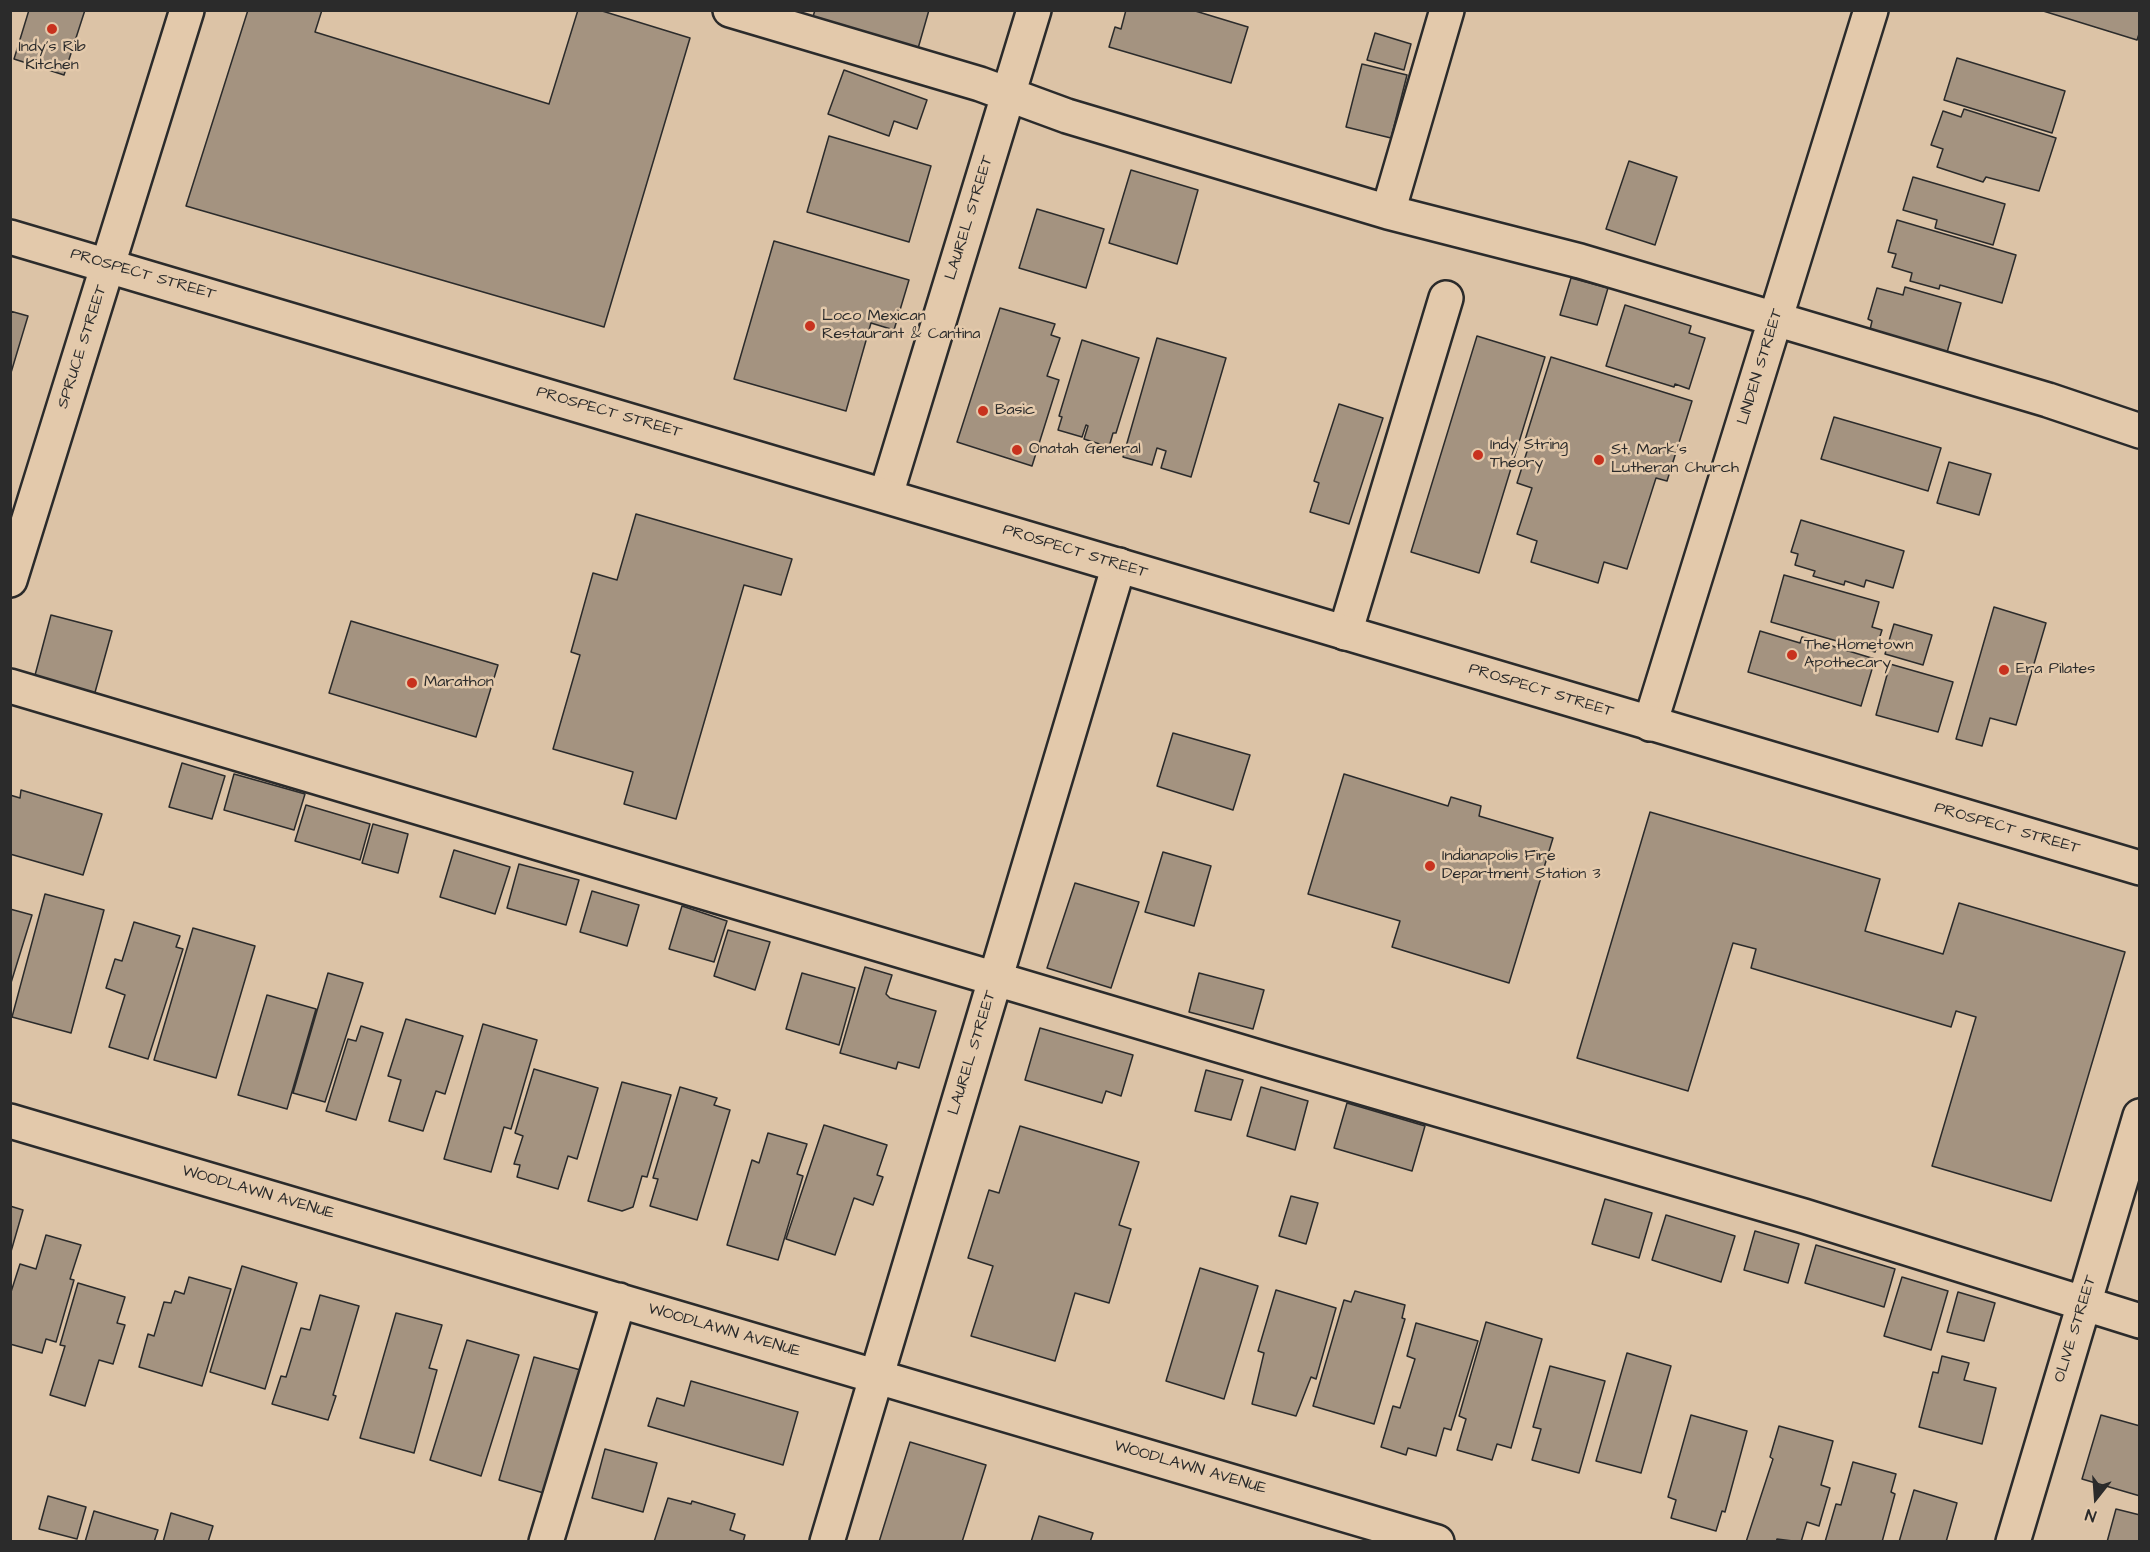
<!DOCTYPE html>
<html>
<head>
<meta charset="utf-8">
<style>
	body { margin:0 }
	#map { position:relative; width:2150px; height:1552px; overflow:hidden; background:#dcc3a6; font-family:"Architects Daughter",sans-serif }
	canvas { display:block }
	.frame { position:absolute; inset:0; border:12px solid #2b2b2b; pointer-events:none }
	.north { position:absolute; left:2066px; top:1468px; width:60px; height:60px; -webkit-text-stroke:4px #e3c9ab; paint-order:stroke; rotate:197deg; font-size:16px; font-weight:700; line-height:24px; text-align:center; color:#2b2b2b }
	.north::after { content:''; display:block; margin:auto; width:21px; height:27px; background:#2b2b2b; clip-path:polygon(50% 0,100% 100%,50% 72%,0 100%) }
</style>
</head>
<body>
<div id="map">
<canvas width="2150" height="1552"></canvas>
<div class="frame"></div>
<div class="north">N</div>
</div>
<script>
const c = document.querySelector('canvas').getContext('2d');
c.lineJoin = 'round';
function fill(path, color) { c.fillStyle = color; c.fill(path, 'evenodd'); }
const toPath = rows => new Path2D(rows.map(r => 'M' + r).join(''));
function stroke(path, color, width, dash) { c.strokeStyle = color; c.lineWidth = width; c.lineCap = dash ? 'butt' : 'round'; c.setLineDash(dash || []); c.stroke(path); }
function label(font, color, halo, rows, align = 'center') {
  c.font = font + ' "Architects Daughter",sans-serif'; c.lineWidth = 5; c.setLineDash([]); c.textBaseline = 'middle'; c.strokeStyle = halo; c.fillStyle = color; for (const [text, x, y, turn = 0] of rows) {
    c.save(); c.translate(x, y); c.rotate((+turn || 0) * Math.PI / 180); c.textAlign = isNaN(turn) ? turn : align; if (halo) c.strokeText(text, 0, 0); c.fillText(text, 0, 0); c.restore();
  }
}
const building = toPath([
	[29,10,85,10,64,75,14,59,29,10],
	[248,10,322,10,315,32,549,104,578,10,599,10,690,38,604,327,186,206,248,10],
	[815,10,929,10,917,52,810,27,815,10],
	[1126,10,1192,10,1248,27,1231,83,1109,47,1115,27,1121,29,1126,10],
	[2040,10,2140,10,2140,31,2137,40,2040,10],
	[1375,33,1411,44,1404,70,1367,60,1375,33],
	[1957,58,2065,91,2052,133,1944,100,1957,58],
	[1362,64,1407,75,1391,138,1346,127,1362,64],
	[844,70,927,100,917,129,894,121,889,136,828,114,844,70],
	[1964,109,2056,138,2039,191,1986,177,1983,182,1937,167,1943,149,1931,145,1943,111,1961,117,1964,109],
	[829,136,931,166,909,242,807,212,829,136],
	[1629,161,1677,177,1655,245,1606,229,1629,161],
	[1131,170,1198,190,1177,264,1109,243,1131,170],
	[1913,177,2005,204,1993,245,1935,228,1937,220,1903,210,1913,177],
	[1037,209,1104,229,1086,288,1019,268,1037,209],
	[1897,220,2016,255,2002,303,1940,285,1939,289,1910,281,1912,273,1892,267,1896,254,1888,252,1897,220],
	[774,241,909,280,894,330,871,323,846,411,734,379,774,241],
	[1571,278,1608,288,1597,325,1560,315,1571,278],
	[1905,287,1961,303,1946,356,1869,334,1872,321,1868,319,1877,288,1903,295,1905,287],
	[1625,305,1691,326,1689,333,1705,338,1689,389,1675,384,1674,387,1606,366,1625,305],
	[1000,308,1055,324,1051,335,1060,338,1047,376,1059,380,1032,466,957,442,1000,308],
	[10,311,28,316,10,376,10,311],
	[1477,336,1545,357,1479,573,1411,552,1477,336],
	[1157,338,1226,358,1191,477,1161,468,1166,451,1157,448,1152,465,1123,457,1157,338],
	[1082,340,1139,358,1116,433,1113,433,1109,447,1084,439,1088,426,1086,425,1082,437,1058,430,1062,417,1059,416,1082,340],
	[1551,357,1692,401,1667,481,1656,478,1627,569,1604,562,1598,583,1531,562,1537,541,1517,534,1532,488,1517,483,1530,442,1525,440,1551,357],
	[1339,404,1383,418,1349,524,1310,512,1319,483,1314,481,1339,404],
	[1834,417,1941,448,1928,491,1821,459,1834,417],
	[1949,462,1991,474,1979,515,1937,503,1949,462],
	[636,514,792,559,781,595,744,585,676,819,624,804,633,772,553,749,580,655,571,652,593,573,617,580,636,514],
	[1801,520,1904,551,1893,588,1866,580,1864,587,1845,581,1844,585,1813,576,1815,571,1795,565,1798,554,1791,552,1801,520],
	[1784,575,1879,602,1872,627,1882,630,1875,652,1771,622,1784,575],
	[1994,607,2046,623,2016,725,1990,718,1982,746,1956,739,1994,607],
	[51,615,112,631,94,696,34,679,51,615],
	[351,621,498,665,476,737,329,693,351,621],
	[1894,624,1932,635,1923,665,1885,654,1894,624],
	[1760,631,1800,643,1802,637,1875,659,1861,706,1748,672,1760,631],
	[1890,664,1953,682,1938,732,1876,715,1890,664],
	[1173,733,1250,755,1233,810,1157,786,1173,733],
	[182,763,225,776,212,819,169,807,182,763],
	[234,774,305,794,294,830,224,810,234,774],
	[1344,774,1448,806,1451,797,1481,806,1479,816,1553,838,1509,983,1392,947,1400,921,1308,894,1344,774],
	[21,790,102,814,83,875,10,854,10,795,20,798,21,790],
	[306,805,370,824,360,860,295,841,306,805],
	[1650,812,1880,879,1865,931,1943,954,1959,903,2125,952,2051,1201,1932,1166,1976,1017,1956,1011,1951,1027,1751,968,1756,949,1733,943,1688,1091,1577,1058,1650,812],
	[373,824,408,834,398,873,362,863,373,824],
	[454,850,510,867,495,914,440,897,454,850],
	[1163,852,1211,866,1194,926,1145,912,1163,852],
	[519,864,579,880,566,925,507,908,519,864],
	[1075,883,1139,902,1111,988,1047,968,1075,883],
	[592,891,639,905,627,946,580,932,592,891],
	[45,894,104,910,71,1033,12,1017,45,894],
	[682,906,727,921,714,962,669,949,682,906],
	[10,909,32,915,10,986,10,909],
	[134,922,180,936,176,947,183,949,148,1059,109,1047,125,995,106,988,115,959,122,961,134,922],
	[193,928,255,946,216,1078,154,1060,193,928],
	[728,930,770,942,755,990,714,976,728,930],
	[865,967,892,975,886,994,890,998,936,1011,919,1068,898,1062,896,1069,840,1053,865,967],
	[328,973,363,983,325,1102,293,1093,328,973],
	[802,973,855,988,839,1045,786,1029,802,973],
	[1199,973,1264,990,1253,1029,1189,1012,1199,973],
	[267,995,316,1009,287,1109,238,1095,267,995],
	[406,1019,463,1036,445,1094,436,1091,423,1131,389,1121,401,1080,388,1076,406,1019],
	[483,1024,537,1040,511,1129,504,1127,491,1172,444,1159,483,1024],
	[361,1026,383,1033,356,1120,326,1111,348,1039,356,1041,361,1026],
	[1040,1028,1133,1055,1121,1096,1106,1091,1102,1103,1025,1080,1040,1028],
	[534,1069,598,1088,577,1159,568,1156,558,1189,517,1177,520,1165,514,1164,523,1136,515,1133,534,1069],
	[1206,1070,1243,1080,1231,1120,1195,1111,1206,1070],
	[622,1082,671,1095,647,1177,642,1176,633,1207,622,1211,588,1201,622,1082],
	[680,1087,717,1098,714,1105,730,1110,697,1220,650,1206,658,1179,653,1178,680,1087],
	[1261,1087,1308,1101,1295,1150,1247,1136,1261,1087],
	[1347,1103,1425,1126,1412,1171,1334,1148,1347,1103],
	[824,1125,887,1145,877,1175,883,1177,873,1205,854,1198,835,1255,786,1239,824,1125],
	[1020,1126,1139,1162,1119,1225,1131,1229,1109,1303,1075,1293,1055,1361,971,1336,993,1266,968,1258,989,1190,999,1193,1020,1126],
	[768,1133,807,1144,797,1174,803,1176,778,1260,727,1245,752,1160,759,1163,768,1133],
	[1291,1196,1318,1203,1306,1244,1279,1236,1291,1196],
	[1605,1199,1652,1213,1639,1258,1592,1244,1605,1199],
	[10,1206,23,1210,10,1255,10,1206],
	[1666,1215,1735,1236,1721,1282,1652,1260,1666,1215],
	[1755,1231,1799,1244,1788,1283,1744,1270,1755,1231],
	[46,1235,81,1245,70,1279,74,1280,56,1342,46,1339,42,1353,10,1344,10,1295,20,1264,36,1269,46,1235],
	[1816,1245,1895,1269,1884,1307,1805,1283,1816,1245],
	[242,1266,297,1283,265,1389,210,1372,242,1266],
	[1200,1268,1258,1286,1224,1399,1166,1381,1200,1268],
	[189,1277,231,1289,202,1386,139,1367,148,1334,154,1336,164,1302,171,1303,175,1291,184,1294,189,1277],
	[1902,1277,1948,1291,1931,1350,1884,1336,1902,1277],
	[78,1283,125,1297,117,1323,125,1325,113,1364,99,1360,85,1406,50,1395,65,1346,60,1345,78,1283],
	[1276,1290,1336,1308,1316,1379,1311,1377,1296,1416,1252,1404,1264,1353,1258,1351,1276,1290],
	[1355,1291,1405,1305,1402,1318,1405,1319,1374,1424,1313,1406,1344,1300,1351,1302,1355,1291],
	[1958,1292,1995,1303,1984,1341,1947,1332,1958,1292],
	[320,1295,359,1306,333,1395,336,1396,328,1420,272,1404,281,1376,286,1377,301,1328,310,1330,320,1295],
	[396,1313,442,1325,429,1368,437,1370,414,1453,360,1438,396,1313],
	[1486,1322,1542,1339,1511,1448,1497,1444,1492,1460,1457,1450,1466,1419,1459,1416,1486,1322],
	[1416,1323,1478,1341,1451,1430,1444,1428,1436,1456,1408,1448,1406,1455,1381,1447,1393,1406,1400,1408,1415,1359,1407,1356,1416,1323],
	[467,1340,519,1355,481,1476,430,1460,467,1340],
	[1627,1353,1671,1366,1641,1473,1596,1461,1627,1353],
	[1942,1356,1969,1363,1964,1380,1996,1388,1982,1444,1919,1427,1933,1372,1938,1373,1942,1356],
	[534,1357,584,1371,554,1496,499,1480,534,1357],
	[1550,1366,1605,1381,1579,1473,1532,1460,1541,1429,1533,1427,1550,1366],
	[691,1381,798,1412,783,1465,648,1426,657,1398,684,1406,691,1381],
	[1691,1415,1747,1431,1725,1512,1722,1511,1716,1531,1671,1518,1676,1500,1668,1497,1691,1415],
	[2101,1415,2140,1426,2140,1496,2082,1479,2101,1415],
	[1779,1426,1833,1441,1821,1485,1830,1488,1819,1526,1807,1522,1801,1542,1777,1539,1776,1542,1746,1542,1773,1459,1770,1457,1779,1426],
	[910,1442,986,1465,962,1542,879,1542,910,1442],
	[605,1449,657,1463,643,1512,592,1498,605,1449],
	[1853,1462,1896,1474,1891,1492,1895,1494,1882,1542,1825,1542,1836,1504,1841,1505,1853,1462],
	[1914,1490,1957,1503,1946,1542,1899,1542,1914,1490],
	[48,1496,86,1507,77,1539,39,1529,48,1496],
	[668,1498,691,1504,692,1501,735,1514,730,1530,745,1535,743,1542,654,1542,668,1498],
	[2116,1509,2140,1515,2140,1542,2107,1542,2116,1509],
	[94,1511,158,1530,154,1542,85,1542,94,1511],
	[171,1513,213,1526,208,1542,163,1542,171,1513],
	[1039,1516,1093,1533,1090,1542,1031,1542,1039,1516]
]);
fill(building, '#a49380');
stroke(building, '#2b2b2b', 1.5);
const minor = toPath([
	[730,10,980,84,1067,116,1388,212,1580,261,2048,400,2140,431],
	[1388,212,1447,10],
	[886,495,1034,10],
	[10,580,187,10],
	[1345,633,1446,298],
	[10,686,1282,1064,1804,1216,2140,1321],
	[1650,724,1871,10],
	[10,1121,1437,1542],
	[546,1542,619,1300],
	[827,1542,1119,565],
	[2013,1542,2140,1116]
]);
const major = toPath([
	[10,237,2140,868]
]);
stroke(minor, '#2b2b2b', 38);
stroke(major, '#2b2b2b', 38);
stroke(minor, '#e3c9ab', 33);
stroke(major, '#e3c9ab', 33);
for (const [x, y, r, color] of [
	[52,29,6,"#c8321e"],
	[810,326,6,"#c8321e"],
	[983,411,6,"#c8321e"],
	[1017,450,6,"#c8321e"],
	[1478,455,6,"#c8321e"],
	[1599,460,6,"#c8321e"],
	[1792,655,6,"#c8321e"],
	[2004,670,6,"#c8321e"],
	[412,683,6,"#c8321e"],
	[1430,866,6,"#c8321e"]
]) { const dot = new Path2D(); dot.arc(x, y, r, 0, 2 * Math.PI); c.fillStyle = color; c.fill(dot); stroke(dot, '#e3c9ab', 2); }
label('16px', '#2b2b2b', '#e3c9ab', [
	["Indy's Rib",52,48,"center"],
	["Kitchen",52,66,"center"],
	["Loco Mexican",822,317],
	["Restaurant & Cantina",822,335],
	["Basic",995,411],
	["Indy String",1490,446],
	["Theory",1490,464],
	["Onatah General",1029,450],
	["St. Mark's",1611,451],
	["Lutheran Church",1611,469],
	["The Hometown",1804,646],
	["Apothecary",1804,664],
	["Era Pilates",2016,670],
	["Marathon",424,683],
	["Indianapolis Fire",1442,857],
	["Department Station 3",1442,875]
], 'left');
label('16px', '#2b2b2b', '#e3c9ab', [
	["LAUREL STREET",970,218,-73],
	["PROSPECT STREET",143,275,16],
	["SPRUCE STREET",83,347,-72],
	["LINDEN STREET",1761,367,-73],
	["PROSPECT STREET",609,413,16],
	["PROSPECT STREET",1075,552,17],
	["PROSPECT STREET",1541,691,17],
	["PROSPECT STREET",2007,829,16],
	["LAUREL STREET",973,1053,-73],
	["WOODLAWN AVENUE",258,1193,16],
	["OLIVE STREET",2076,1329,-73],
	["WOODLAWN AVENUE",724,1331,16],
	["WOODLAWN AVENUE",1190,1468,16]
]);
</script>
</body>
</html>
